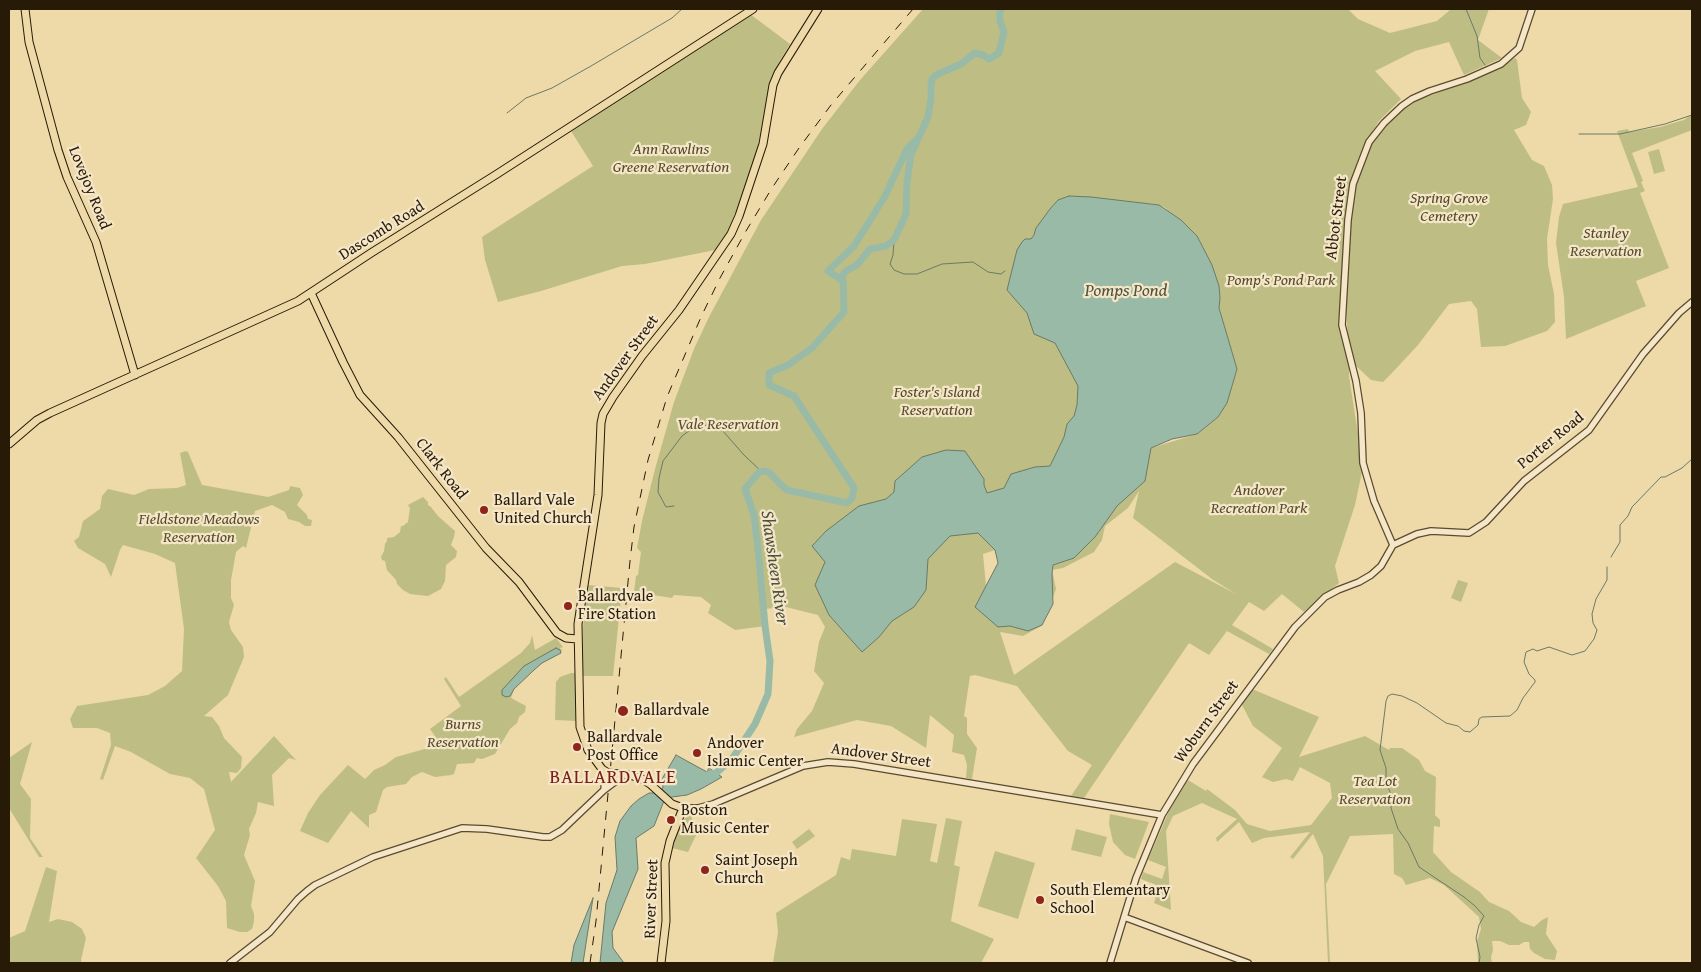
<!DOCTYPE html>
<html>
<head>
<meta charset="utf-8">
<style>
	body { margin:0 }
	#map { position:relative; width:1701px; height:972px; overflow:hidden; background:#eed9a9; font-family:"Gentium Book Plus",serif }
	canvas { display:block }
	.frame { position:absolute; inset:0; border:10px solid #271a07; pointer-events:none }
</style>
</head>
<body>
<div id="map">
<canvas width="1701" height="972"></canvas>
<div class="frame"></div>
</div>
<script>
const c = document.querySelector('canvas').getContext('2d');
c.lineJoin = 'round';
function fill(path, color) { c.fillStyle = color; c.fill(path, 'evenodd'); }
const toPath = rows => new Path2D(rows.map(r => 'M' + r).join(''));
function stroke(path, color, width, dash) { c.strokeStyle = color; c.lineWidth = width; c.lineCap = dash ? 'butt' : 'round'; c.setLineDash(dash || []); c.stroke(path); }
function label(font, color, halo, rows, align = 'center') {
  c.font = font + ' "Gentium Book Plus",serif'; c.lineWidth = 4.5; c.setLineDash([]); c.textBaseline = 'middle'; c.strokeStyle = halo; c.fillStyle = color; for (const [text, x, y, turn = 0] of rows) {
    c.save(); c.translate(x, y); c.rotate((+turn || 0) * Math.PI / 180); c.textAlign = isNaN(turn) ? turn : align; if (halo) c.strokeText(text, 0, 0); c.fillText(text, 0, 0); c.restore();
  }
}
fill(toPath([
	[923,9,1348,9,1358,19,1390,33,1437,21,1451,9,1489,9,1478,40,1502,58,1464,75,1449,42,1415,51,1375,71,1401,99,1379,121,1363,147,1356,165,1345,220,1341,296,1349,364,1349,376,1363,467,1355,505,1335,566,1339,583,1304,612,1282,594,1264,611,1249,602,1232,625,1273,649,1269,654,1227,631,1209,655,1189,643,1084,798,1071,796,1092,765,1068,751,1017,686,975,675,970,676,964,716,967,718,967,734,977,748,972,779,966,778,967,765,964,755,952,752,954,735,930,715,926,748,891,726,857,720,794,737,797,729,812,711,824,683,814,671,819,642,825,627,818,615,786,607,764,609,765,626,735,630,708,613,711,605,701,597,674,595,672,598,634,592,636,576,638,575,641,552,637,548,642,521,655,469,674,402,694,349,709,317,761,220,822,129,860,80],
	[1092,197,1135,203,1154,204,1164,207,1197,236,1210,262,1219,286,1220,298,1219,308,1237,369,1227,403,1218,417,1197,434,1151,448],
	[1139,491,1133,518,1212,579,1236,594,1175,562,1014,675,1000,632,1023,636,1043,625,1056,589,1052,570,1063,568,1094,552,1102,540,1105,526,1128,508],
	[995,550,998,563,986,586,983,554],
	[750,14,790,44,779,62,771,79,757,151,730,228,715,250,645,264,622,266,541,291,498,302,485,260,482,237,593,166,571,131],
	[1515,58,1517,60,1522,98,1531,112,1526,125,1514,130,1532,160,1544,166,1552,185,1553,199,1547,239,1548,265,1554,294,1555,322,1547,331,1505,346,1481,347,1477,309,1471,301,1449,304,1418,345,1391,374,1383,382,1371,380,1355,365,1348,339,1346,310,1351,208,1355,186,1363,161,1371,144,1385,125,1403,109,1413,102,1484,75],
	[1692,114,1692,130,1632,153,1643,181,1641,182,1645,191,1640,193,1669,268,1636,281,1646,306,1566,339,1564,297,1556,243,1559,217,1563,204,1638,187,1617,131,1628,129,1629,132,1660,127,1684,120],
	[1659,149,1665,171,1654,174,1648,152],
	[186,451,188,452,202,485,268,497,289,490,290,486,300,488,303,495,297,505,307,515,308,519,312,520,311,526,305,526,299,522,288,519,285,512,272,505,255,511,246,548,243,546,236,552,231,580,231,598,234,605,229,622,231,630,243,647,244,657,228,695,204,716,212,717,219,726,224,738,242,757,241,768,237,773,229,772,231,782,274,736,296,760,289,758,272,775,274,806,258,802,256,813,249,829,250,835,244,855,255,881,251,906,254,914,254,921,252,929,247,932,240,932,227,928,226,901,218,886,196,858,215,830,204,789,190,778,170,774,131,752,115,746,103,780,100,779,111,745,110,733,97,728,73,728,70,719,77,706,148,695,165,686,182,671,184,629,175,563,155,554,123,545,120,550,111,577,105,564,78,548,74,541,79,537,83,521,100,509,102,496,108,489,134,495,149,489,177,488,186,485,180,453],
	[423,497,428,502,428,505,431,507,438,516,455,531,454,537,451,545,457,551,456,557,446,565,445,581,441,589,428,596,410,594,403,590,397,584,396,580,387,570,385,561,382,560,381,557,384,551,385,544,387,541,387,538,394,537,400,532,401,526,403,526,408,522,410,508,408,505],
	[1458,580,1468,583,1461,602,1451,598],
	[588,585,622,588,613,676,583,676,583,627],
	[532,635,535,650,556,638,563,647,560,648,562,650,562,651,543,662,515,687,511,698,526,706,525,712,519,717,517,723,510,729,495,754,482,759,477,758,474,763,457,764,454,774,451,775,435,777,422,772,412,777,406,784,387,787,383,790,376,812,369,815,369,828,351,811,328,843,300,831,308,813,320,795,348,765,365,779,374,770,385,765,396,757,432,747,442,746,430,729,461,706,444,679,446,677,459,697,521,653,530,643],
	[571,673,576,673,576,721,555,720,556,682,560,677],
	[1252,689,1319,717,1299,757,1365,736,1389,750,1390,748,1402,748,1419,760,1425,771,1436,777,1435,815,1440,820,1440,827,1434,826,1433,852,1451,872,1480,892,1489,902,1509,911,1521,922,1534,927,1542,920,1548,917,1546,934,1557,951,1555,960,1545,959,1534,953,1530,949,1529,942,1524,942,1519,945,1509,945,1500,941,1492,941,1493,950,1491,957,1492,963,1478,963,1477,941,1481,929,1479,917,1444,885,1430,878,1406,885,1402,878,1394,874,1393,834,1350,836,1326,884,1330,963,1328,963,1323,856,1313,834,1293,859,1290,857,1310,832,1264,838,1252,843,1239,822,1217,842,1216,838,1237,819,1202,803,1173,816,1166,831,1171,910,1154,903,1159,886,1141,879,1143,872,1162,879,1166,867,1148,860,1169,811,1188,780,1206,791,1207,789,1235,810,1247,824,1270,831,1311,825,1332,798,1330,783,1300,767,1293,781,1286,779,1273,782,1262,777,1282,748,1253,726,1241,703],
	[32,742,20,784,31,799,30,838,43,857,39,857,9,808,9,758],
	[690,814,698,831,688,852,672,848,682,821],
	[1110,814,1149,822,1135,859,1125,855,1113,842,1109,824],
	[946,818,962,821,954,865,960,867,951,921,994,939,981,963,773,963,778,932,776,913,836,875,841,857,850,860,852,849,896,856,902,819,937,824,930,861,937,863],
	[809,829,815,836,797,849,792,842],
	[1076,829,1107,837,1101,857,1071,850],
	[995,851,1035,863,1018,919,978,906],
	[46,867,57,871,49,922,58,919,72,922,82,929,86,938,81,960,82,963,9,963,9,938,25,931]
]), '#bebe84');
const water = toPath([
	[1069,196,1091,197,1159,205,1181,220,1197,236,1212,265,1219,286,1220,298,1219,308,1237,369,1227,403,1218,417,1197,434,1172,439,1151,448,1145,481,1117,506,1095,537,1074,558,1053,565,1052,574,1053,604,1042,625,1028,631,1010,626,998,627,975,607,998,563,995,550,978,533,950,536,928,559,926,590,914,607,892,621,879,637,862,652,829,615,815,585,825,562,812,546,826,531,859,506,886,499,894,492,895,481,922,457,946,450,965,451,984,479,984,485,987,493,1004,488,1011,474,1035,467,1050,466,1064,437,1067,424,1074,416,1077,405,1078,386,1055,343,1034,334,1027,313,1007,290,1017,250,1022,242,1025,239,1031,239,1034,235,1036,228,1050,209,1058,200,1069,196],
	[556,648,560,650,561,653,542,663,534,670,514,689,510,696,506,697,502,695,502,690,524,666,556,648],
	[676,755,707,772,709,768,722,777,701,789,687,795,672,797,664,801,654,826,636,838,638,869,612,932,613,948,624,963,600,963,606,903,617,870,615,837,620,821,631,806,639,799,649,793,656,793,663,788,662,779,676,755],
	[593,898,583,963,571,963,574,945,593,898]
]);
fill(water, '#99baa7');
stroke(water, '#6b7a67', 1);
stroke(toPath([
	[1466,9,1477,36,1480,58,1485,65],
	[507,113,526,98,552,88,591,66,672,18,682,9],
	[1579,134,1620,134,1665,124,1692,115],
	[894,240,893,255,890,264,894,270,904,274,917,274,942,264,973,262,988,272,1001,274,1005,271],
	[674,506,666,507,658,492,659,478,663,461,682,436,697,425,712,425,722,430,744,455,762,472],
	[1611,557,1620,542,1620,525,1628,516,1632,507,1661,477,1665,477,1682,468,1692,459],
	[1479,963,1480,957,1476,938,1479,925,1484,916,1475,906,1464,897,1419,867,1408,843,1398,829,1391,808,1391,794,1386,783,1386,768,1380,750,1386,701,1388,696,1392,694,1402,696,1417,703,1446,723,1458,726,1464,731,1470,732,1478,725,1479,719,1482,717,1510,716,1517,710,1523,698,1535,682,1535,680,1529,674,1524,662,1526,652,1533,649,1537,651,1549,647,1572,655,1585,651,1594,639,1597,630,1593,623,1592,614,1596,599,1607,580,1607,567]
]), '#6b7a67', 1);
stroke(toPath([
	[843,281,842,276,846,271,857,265,870,249,886,246,894,240,906,214,907,182,911,154,917,142],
	[707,775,716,773,732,759,755,724,768,694,770,661,765,626,758,548,754,515,745,489,759,472,765,471,770,473,779,483,787,490,847,503,852,498,854,488,794,396,769,385,769,373,788,365,812,348,844,312,843,281,828,271,854,246,884,198,907,149,919,137,928,117,931,99,931,86,932,79,936,75,961,64,975,53,983,55,989,59,999,53,1004,32,1000,21,1000,12,1001,9]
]), '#99baa7', 7);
const minor = toPath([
	[1393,545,1374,501,1363,463,1361,413,1356,381,1342,325,1348,220,1353,184,1369,142,1384,123,1402,106,1412,99,1430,91,1467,79,1501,64,1519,48,1532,9],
	[1393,545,1417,534,1431,531,1469,533,1486,522,1524,481,1589,430,1643,354,1679,313,1692,302],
	[602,769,605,778,604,790],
	[683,808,698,808,713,804,803,766,828,762,854,764,1162,815],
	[1124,917,1248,963],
	[230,963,270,932,298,899,307,891,315,885,373,857,462,828,487,829,543,837,550,837,562,830,604,790,624,775],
	[1110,963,1136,878,1162,815,1193,764,1295,627,1325,597,1338,590,1359,582,1371,575,1381,566,1393,545]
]);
const major = toPath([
	[25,9,29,42,58,150,67,177,96,242,135,375],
	[311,293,343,362,360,395,398,437,486,548,519,582,557,633,566,638,577,639],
	[9,444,37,420,50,413,298,301,371,253,497,174,753,9],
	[661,963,666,921,665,863,670,841,683,808,672,804,650,784,642,779,630,775,608,773,602,769,588,750,580,727,578,624,598,495,601,423,603,414,613,397,642,356,679,310,731,234,739,216,763,144,773,85,778,73,818,9]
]);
stroke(minor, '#594a30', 8);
stroke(major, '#271a07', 9);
stroke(minor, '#f4e6c7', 5.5);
stroke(major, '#eed9a9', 7);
stroke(toPath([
	[590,963,596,921,630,561,634,527,648,460,667,397,701,317,720,278,746,231,772,188,799,148,831,105,913,9]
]), '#271a07', 1, [9, 9]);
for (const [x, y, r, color] of [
	[484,510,5,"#8f2418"],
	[568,606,5,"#8f2418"],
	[623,711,6,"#8f2418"],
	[577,747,5,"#8f2418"],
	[697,753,5,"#8f2418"],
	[671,820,5,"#8f2418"],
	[705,870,5,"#8f2418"],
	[1040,900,5,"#8f2418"]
]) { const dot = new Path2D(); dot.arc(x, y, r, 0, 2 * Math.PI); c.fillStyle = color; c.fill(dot); stroke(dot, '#f4e6c7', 2); }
label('italic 16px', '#544b2c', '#f4e6c7', [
	["Ann Rawlins",671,150],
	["Greene Reservation",671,168],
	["Spring Grove",1449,199],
	["Cemetery",1449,217],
	["Stanley",1606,234],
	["Reservation",1606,252],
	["Pomp's Pond Park",1281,281],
	["Foster's Island",937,393],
	["Reservation",937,411],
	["Vale Reservation",728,425],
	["Andover",1259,491],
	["Recreation Park",1259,509],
	["Fieldstone Meadows",199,520],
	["Reservation",199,538],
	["Burns",463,725],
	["Reservation",463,743],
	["Tea Lot",1375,782],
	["Reservation",1375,800]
]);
label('16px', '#271a07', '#f4e6c7', [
	["Lovejoy Road",89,188,68],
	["Abbot Street",1337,218,-83],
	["Dascomb Road",382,231,-32],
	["Andover Street",626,358,-54],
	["Porter Road",1551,441,-39],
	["Clark Road",441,469,52],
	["Woburn Street",1207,722,-54],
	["Andover Street",881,756,8],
	["River Street",652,899,-88]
]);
label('16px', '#271a07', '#f4e6c7', [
	["Ballard Vale",494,501],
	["United Church",494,519],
	["Ballardvale",578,597],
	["Fire Station",578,615],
	["Ballardvale",634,711],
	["Ballardvale",587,738],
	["Post Office",587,756],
	["Andover",707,744],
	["Islamic Center",707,762],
	["Boston",681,811],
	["Music Center",681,829],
	["Saint Joseph",715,861],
	["Church",715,879],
	["South Elementary",1050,891],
	["School",1050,909]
], 'left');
label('italic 18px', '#4f523f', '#f4e6c7', [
	["Pomps Pond",1126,291],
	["Shawsheen River",774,568,82]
]);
c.letterSpacing = '1px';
label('19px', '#7a1f14', '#f4e6c7', [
	["BALLARDVALE",613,778]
]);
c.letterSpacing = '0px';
</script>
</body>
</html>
